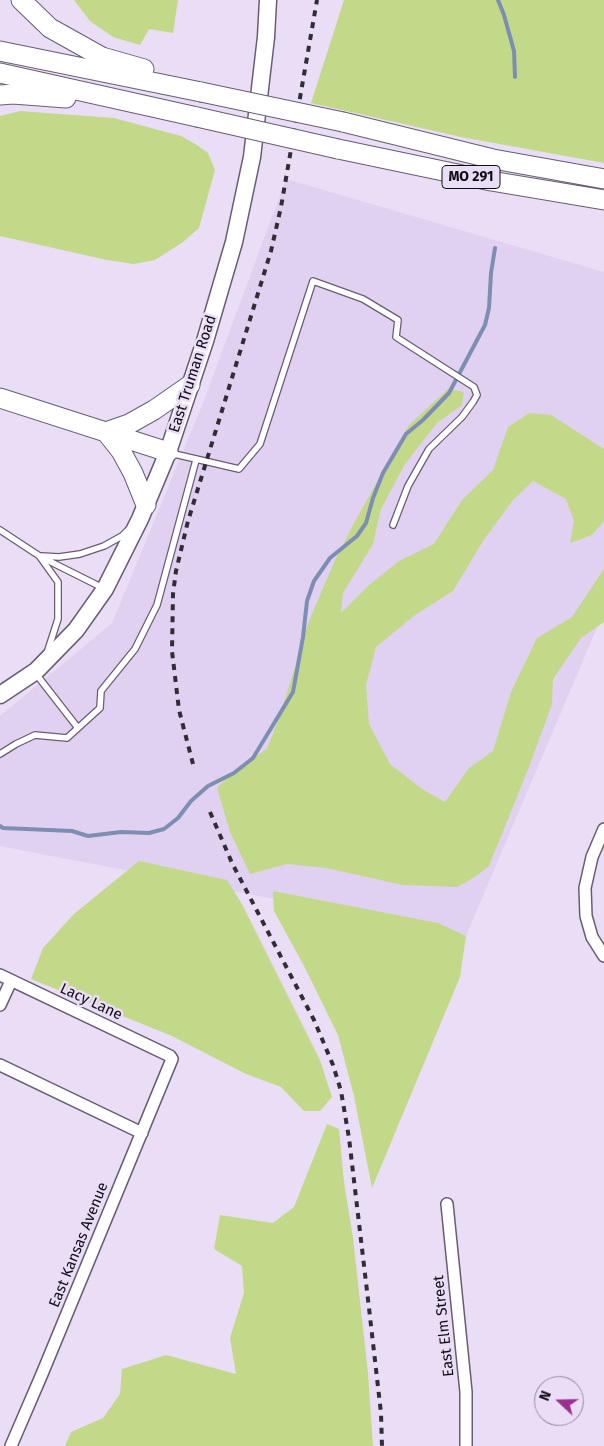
<!DOCTYPE html>
<html>
<head>
<meta charset="utf-8">
<style>
	body { margin:0 }
	#map { position:relative; width:604px; height:1446px; overflow:hidden; background:#eaddf6; font-family:"Fira Sans",sans-serif }
	canvas { display:block }
	.north { position:absolute; left:534px; top:1376px; width:50px; height:50px; box-sizing:border-box; background:#eaddf6; border:1px solid #93899c; border-radius:50%; rotate:291deg; font-size:14px; font-weight:700; line-height:20px; text-align:center; color:#110c15 }
	.north::after { content:''; display:block; margin:auto; width:18px; height:22px; background:#9c3090; clip-path:polygon(50% 0,100% 100%,50% 72%,0 100%) }
</style>
</head>
<body>
<div id="map">
<canvas width="604" height="1446"></canvas>
<div class="north">N</div>
</div>
<script>
const c = document.querySelector('canvas').getContext('2d');
c.lineJoin = 'round';
function fill(path, color) { c.fillStyle = color; c.fill(path, 'evenodd'); }
const toPath = rows => new Path2D(rows.map(r => 'M' + r).join(''));
function stroke(path, color, width, dash) { c.strokeStyle = color; c.lineWidth = width; c.lineCap = dash ? 'butt' : 'round'; c.setLineDash(dash || []); c.stroke(path); }
function label(font, color, halo, rows, align = 'center') {
  c.font = font + ' "Fira Sans",sans-serif'; c.lineWidth = 5; c.setLineDash([]); c.textBaseline = 'middle'; c.strokeStyle = halo; c.fillStyle = color; for (const [text, x, y, turn = 0] of rows) {
    c.save(); c.translate(x, y); c.rotate((+turn || 0) * Math.PI / 180); c.textAlign = isNaN(turn) ? turn : align; if (halo) c.strokeText(text, 0, 0); c.fillText(text, 0, 0); c.restore();
  }
}
fill(toPath([
	[286,179,604,272,604,611,466,936,0,846,0,716,112,623,203,403]
]), '#e1d1f1');
fill(toPath([
	[74,0,178,0,173,33,149,29,140,45,113,37,90,21],
	[344,0,604,0,604,163,461,137,311,103],
	[20,111,114,118,181,136,197,145,208,153,215,170,199,228,183,242,155,260,134,264,107,260,0,236,0,116],
	[448,389,464,392,462,405,437,423,405,464,381,509,373,544,343,593,341,613,368,586,399,561,434,544,462,500,493,470,508,427,529,413,551,415,604,449,604,521,592,535,570,543,574,521,566,499,533,481,513,500,483,541,453,591,415,615,376,647,366,685,369,724,390,764,422,789,445,802,469,768,493,751,511,692,537,638,572,617,604,569,604,622,581,638,553,679,552,704,529,767,489,866,475,877,457,887,403,885,326,868,287,864,250,874,230,832,217,788,232,772,267,749,281,712,309,621,335,560,354,523,409,425],
	[139,861,227,880,242,904,320,1060,332,1097,320,1111,304,1111,281,1087,246,1074,172,1036,31,979,43,948,74,914],
	[273,891,438,923,466,936,460,977,372,1188,354,1096,338,1035,304,966,274,911],
	[327,1124,339,1129,344,1182,353,1238,368,1373,373,1446,65,1446,71,1432,103,1418,120,1394,122,1369,166,1355,236,1374,230,1338,244,1293,242,1266,214,1249,220,1215,273,1223,294,1207]
]), '#c2d98a');
stroke(toPath([
	[498,0,504,15,514,51,515,77],
	[0,826,3,828,72,831,88,836,121,832,149,833,164,829,178,818,191,801,208,786,234,773,253,758,293,692,303,637,307,601,314,581,330,558,357,536,366,523,373,498,383,473,406,434,423,420,449,393,485,325,489,308,491,273,495,248]
]), '#7d8eb3', 4);
const service = toPath([
	[170,453,239,469,260,444,313,281,363,299,398,320,396,337,474,387,477,395,473,402,462,417,429,449,408,486,393,525],
	[0,530,41,557,103,588],
	[41,556,59,557,80,554,104,546,122,536,128,530],
	[40,557,58,582,58,619,47,653],
	[36,674,78,728],
	[0,754,16,744,35,735,67,738,100,708,101,691,135,649,157,605,196,460]
]);
const minor = toPath([
	[604,829,592,857,585,888,586,916,592,937,604,956],
	[0,975,170,1056,172,1059,42,1374,11,1446],
	[0,1005,11,981],
	[0,1065,142,1133],
	[447,1204,466,1392,466,1446]
]);
const secondary = toPath([
	[0,695,36,671,76,630,105,589,140,519,168,452,205,341,234,242,252,157,266,37,268,0]
]);
const trunk = toPath([
	[21,0,50,28,102,57,144,69],
	[0,51,201,92],
	[0,73,197,117],
	[0,95,13,94,66,98],
	[343,122,493,159,604,179],
	[338,149,491,181,604,200],
	[0,398,168,452],
	[146,505,133,473,121,451,106,432,129,424,154,410,190,385]
]);
stroke(service, '#685d72', 8);
stroke(minor, '#685d72', 14);
stroke(secondary, '#685d72', 19);
stroke(trunk, '#685d72', 21);
stroke(service, '#fff', 5.5);
stroke(minor, '#fff', 11);
stroke(secondary, '#fff', 16);
stroke(trunk, '#fff', 19);
stroke(toPath([
	[193,764,179,710,172,651,173,594,176,571,188,521,271,251,281,207,317,0],
	[210,812,232,863,314,1020,333,1065,341,1091,349,1138,369,1308,381,1413,382,1446]
]), '#322c37', 4, [6, 6]);
const trunkBridge = toPath([
	[201,92,343,122],
	[197,117,338,149]
]);
stroke(trunkBridge, '#685d72', 21, []);
stroke(trunkBridge, '#fff', 19);
for (const [x, y, w] of [
	[471,177,58]
]) { const box = new Path2D(); box.roundRect(x - w / 2, y - 11.5, w, 23, 4); c.fillStyle = '#eaddf6'; c.fill(box); stroke(box, '#110c15', 1); }
label('bold 14px', '#110c15', null, [
	["MO 291",471,177]
]);
label('15px', '#110c15', '#eaddf6', [
	["East Truman Road",193,374,-72],
	["Lacy Lane",91,1002,25],
	["East Kansas Avenue",79,1245,-68],
	["East Elm Street",444,1326,-96]
]);
</script>
</body>
</html>
